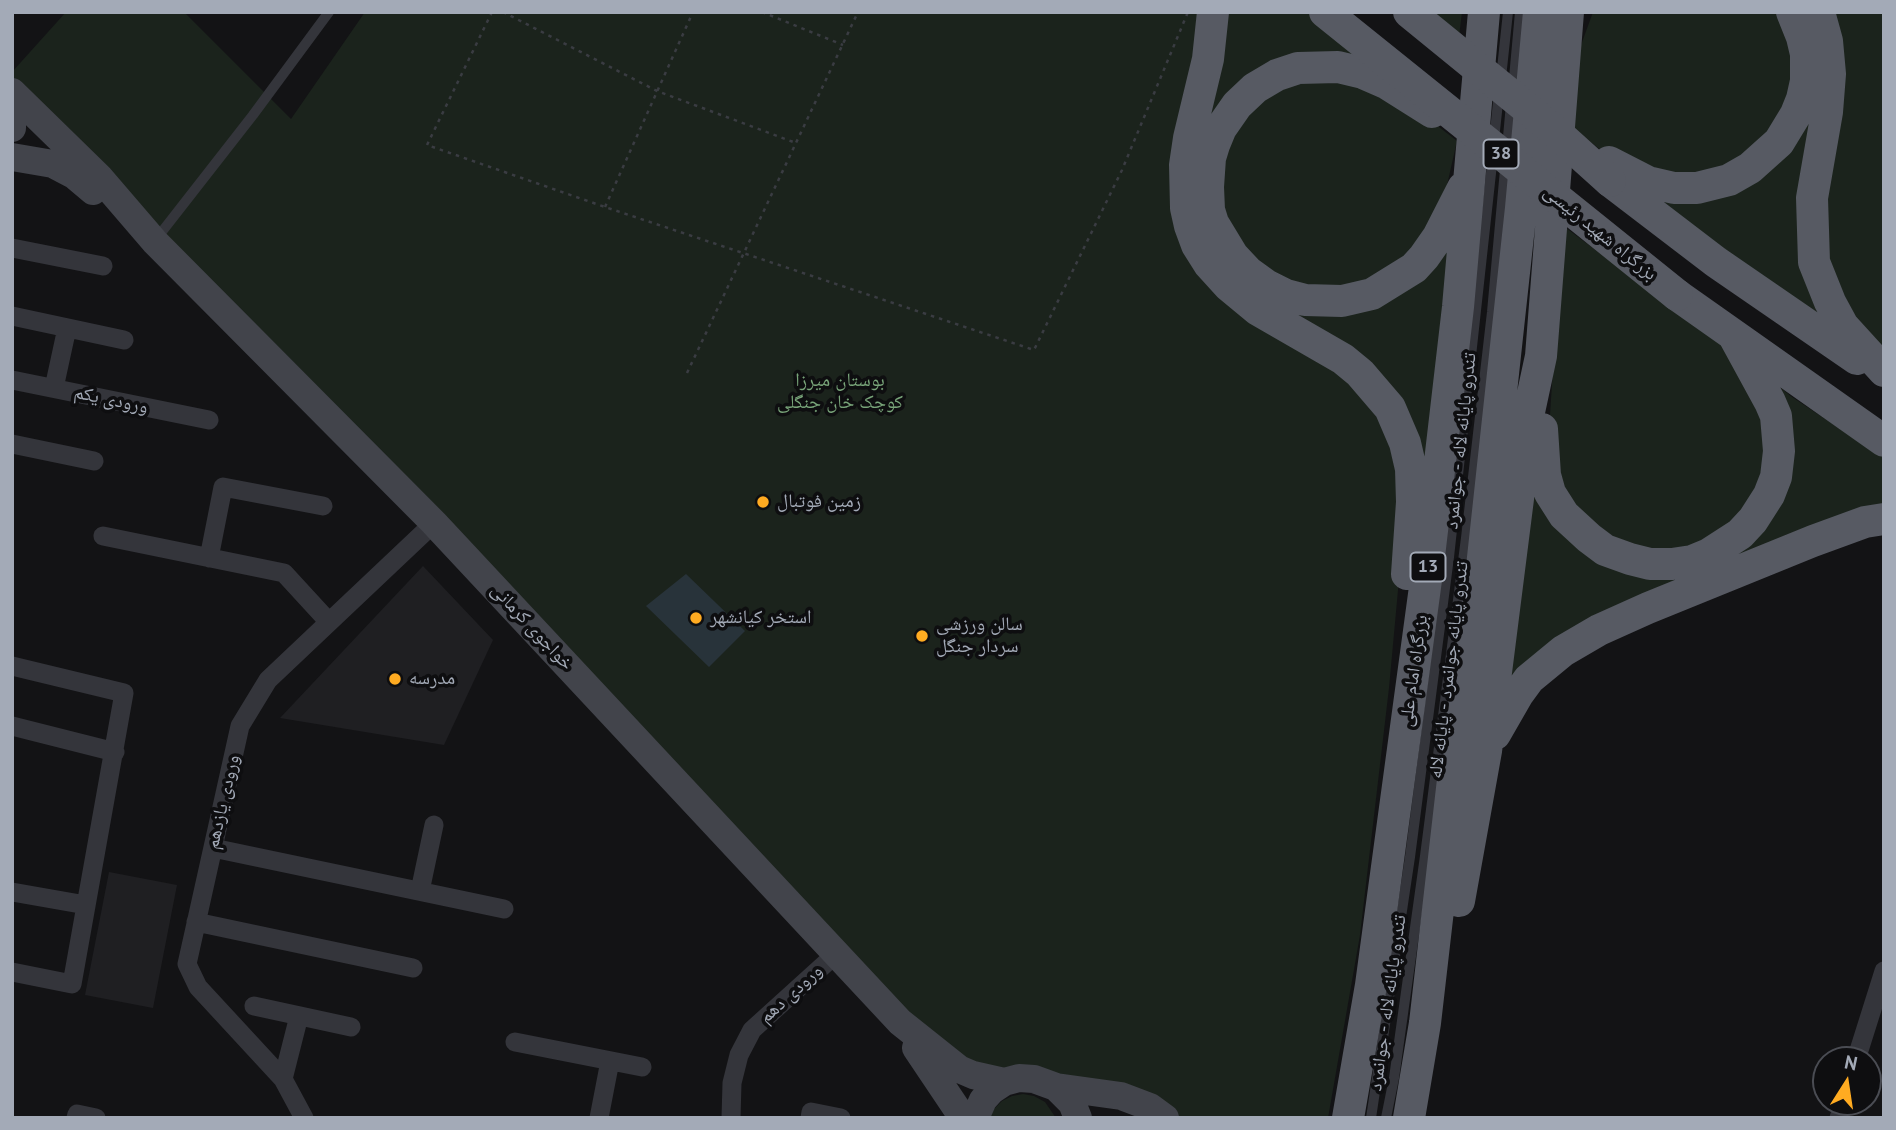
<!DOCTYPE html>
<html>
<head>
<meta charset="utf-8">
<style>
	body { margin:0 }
	#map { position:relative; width:1896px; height:1130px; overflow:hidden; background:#131315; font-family:"PT Sans",sans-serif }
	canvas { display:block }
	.frame { position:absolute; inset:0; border:14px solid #a3aab7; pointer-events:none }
	.north { position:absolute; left:1812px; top:1046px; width:70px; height:70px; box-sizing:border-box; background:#0e0e10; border:2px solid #4a4c53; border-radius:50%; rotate:12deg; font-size:19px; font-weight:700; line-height:28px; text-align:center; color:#a3aab7 }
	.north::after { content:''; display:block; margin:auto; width:24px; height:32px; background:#ffab21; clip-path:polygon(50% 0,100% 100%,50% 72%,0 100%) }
</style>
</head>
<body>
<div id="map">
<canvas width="1896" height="1130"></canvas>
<div class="frame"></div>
<div class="north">N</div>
</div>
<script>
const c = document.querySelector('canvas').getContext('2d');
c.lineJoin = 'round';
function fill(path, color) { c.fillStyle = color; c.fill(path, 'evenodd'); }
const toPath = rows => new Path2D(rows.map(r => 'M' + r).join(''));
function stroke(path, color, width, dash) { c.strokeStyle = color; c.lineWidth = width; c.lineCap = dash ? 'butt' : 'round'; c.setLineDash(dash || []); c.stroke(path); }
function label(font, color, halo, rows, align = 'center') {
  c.font = font + ' "PT Sans","Noto Naskh Arabic",sans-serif'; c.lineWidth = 7; c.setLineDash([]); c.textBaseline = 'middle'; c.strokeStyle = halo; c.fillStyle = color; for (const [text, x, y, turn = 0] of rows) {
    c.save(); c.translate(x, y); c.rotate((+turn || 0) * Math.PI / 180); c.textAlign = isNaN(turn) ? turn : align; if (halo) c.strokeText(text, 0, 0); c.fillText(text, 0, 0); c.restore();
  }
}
fill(toPath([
	[423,566,493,640,444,745,280,718],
	[109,872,177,885,153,1008,85,995]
]), '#1f1f22');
fill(toPath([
	[66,12,184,12,291,119,365,12,1207,12,1178,163,1311,347,1381,406,1405,514,1389,688,1360,935,1328,1118,1170,1118,1005,1072,948,1053,12,81,12,72],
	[1219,12,1311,12,1424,103,1385,78,1350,61,1298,61,1272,70,1248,84,1232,100,1217,122,1204,151,1200,191,1207,226,1214,240,1238,274,1262,291,1285,301,1316,307,1351,306,1374,300,1394,291,1422,270,1429,261,1444,239,1454,217,1436,398,1408,620,1417,484,1412,449,1400,416,1381,388,1353,361,1309,332,1263,307,1237,285,1212,259,1194,219,1190,192,1192,161,1214,62,1219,31],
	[1430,12,1462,12,1459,37],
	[1593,12,1782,12,1794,43,1788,111,1744,161,1674,182,1602,151,1573,128,1577,56],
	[1826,12,1884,12,1884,357,1828,282],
	[1819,44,1806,194,1858,351,1631,181,1757,174],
	[1325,72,1425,116,1457,141,1440,216,1387,281,1295,292,1234,247,1214,188,1221,145,1273,85],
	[1562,225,1722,344,1769,425,1756,501,1709,545,1640,555,1563,502,1549,431],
	[1760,371,1792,397,1884,458,1884,511,1650,600,1496,717,1536,474,1638,572,1766,516],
	[1023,1094,1034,1096,1045,1102,1056,1118,989,1118,994,1109,1002,1101,1012,1096]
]), '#1b231c');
fill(toPath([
	[686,574,745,631,709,667,646,606]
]), '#28333a');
stroke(toPath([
	[492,12,427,145,605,207,1034,350,1122,170,1188,12],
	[503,12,657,91,796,143],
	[762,12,843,45],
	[605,207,693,12],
	[687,373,858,12]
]), '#3a3c42', 2.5, [3.5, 5]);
stroke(toPath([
	[1501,78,1508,12],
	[1513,89,1520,12],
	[1494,140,1499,93],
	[157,238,253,115,329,12],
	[1371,1118,1410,857,1449,557,1493,155],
	[1386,1118,1394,1078,1425,856,1466,538,1492,312,1511,104]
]), '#34353b', 10);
stroke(toPath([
	[12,248,103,266],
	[12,316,124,340],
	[12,380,209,420],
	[54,388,67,328],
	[12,444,94,461],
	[103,536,284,573,329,622],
	[209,558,223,487,323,506],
	[12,666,124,693,72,984,12,972],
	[12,726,115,752],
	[213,848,504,909],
	[420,891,434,825],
	[12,892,86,905],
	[196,922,413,968],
	[254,1006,351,1027],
	[515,1042,642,1067],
	[1856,1060,1884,971],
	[283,1079,299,1016],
	[76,1118,77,1114,96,1118],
	[304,1118,283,1079,198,987,187,964,240,726,268,680,434,523],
	[599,1118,610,1061],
	[731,1118,732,1083,739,1055,752,1030,837,953],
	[810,1118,811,1112,841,1118],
	[1839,1118,1844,1102]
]), '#34353b', 19);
stroke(toPath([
	[12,92,100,178,155,242,434,523,900,1022,959,1069,973,1075,1004,1082],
	[12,104,12,128],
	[12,157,53,164,74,175,93,191],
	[916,1048,963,1118],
	[1056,1087,1121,1096,1150,1107,1165,1118],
	[975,1118,983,1100,992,1090,1004,1082,1019,1078,1034,1079,1056,1087,1072,1103,1078,1118]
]), '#42444b', 28);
stroke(toPath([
	[1213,12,1208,59,1189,138,1185,165,1186,208,1190,226,1197,245,1209,264,1229,286,1258,310,1343,359,1360,373,1390,408,1405,443,1411,469,1412,502,1407,574],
	[1819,12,1827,41,1830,74,1827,112,1812,198,1814,262,1830,302,1843,326,1884,371],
	[1432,112,1386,83,1363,73,1338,67,1298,68,1277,75,1255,88,1237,105,1221,128,1214,145,1210,158,1208,187,1209,210,1213,223,1233,256,1248,272,1266,285,1286,295,1305,300,1342,301,1372,294,1414,268,1424,257,1438,237,1463,188],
	[1609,162,1648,182,1674,188,1697,188,1729,180,1750,168,1779,142,1796,114,1802,99,1806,81,1806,54,1802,37,1792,12],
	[1610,181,1716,262,1857,359],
	[1677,295,1884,441],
	[1542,429,1545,475,1550,493,1564,515,1589,538,1605,550,1630,559,1650,564,1672,564,1692,561,1709,554,1740,534,1753,520,1769,495,1776,477,1779,451,1776,416,1770,402,1734,336],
	[1495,734,1518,694,1529,679,1563,651,1599,630,1648,608,1813,541,1865,522,1884,519],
	[1459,901,1486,751,1529,412,1541,356,1568,12],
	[1348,1118,1371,985,1428,565,1458,307,1484,12],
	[1409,1118,1425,1023,1454,771,1476,622,1521,208,1539,12]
]), '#575a63', 32);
stroke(toPath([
	[1325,12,1677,295],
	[1409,12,1550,127,1610,181]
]), '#575a63', 32);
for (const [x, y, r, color] of [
	[763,502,7,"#ffab21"],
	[696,618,7,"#ffab21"],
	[922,636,7,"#ffab21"],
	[395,679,7,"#ffab21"]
]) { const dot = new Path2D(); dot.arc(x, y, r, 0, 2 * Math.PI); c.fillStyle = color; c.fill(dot); stroke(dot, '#0e0e10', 2.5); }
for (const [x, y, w] of [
	[1501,154,35],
	[1428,567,35]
]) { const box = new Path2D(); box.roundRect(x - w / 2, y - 14.5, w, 29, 5); c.fillStyle = '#0e0e10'; c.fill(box); stroke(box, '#a3aab7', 2); }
label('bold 18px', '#a3aab7', null, [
	["38",1501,154],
	["13",1428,567]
]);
label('19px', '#a3aab7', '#0e0e10', [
	["بزرگراه شهید رئیسی",1600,233,39],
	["ورودی یکم",111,400,12],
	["تندرو پایانه لاله - جوانمرد",1461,441,-84],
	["خواجوی کرمانی",532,627,47],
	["تندرو پایانه جوانمرد - پایانه لاله",1449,670,-83],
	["بزرگراه امام علی",1414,671,-82],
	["ورودی یازدهم",223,802,-77],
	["ورودی دهم",791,994,-42],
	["تندرو پایانه لاله - جوانمرد",1388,1003,-82]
]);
label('19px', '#78a479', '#0e0e10', [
	["بوستان میرزا",840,381],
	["کوچک خان جنگلی",840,403]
]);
label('19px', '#a3aab7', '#0e0e10', [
	["زمین فوتبال",777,502],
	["استخر کیانشهر",710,618],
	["سالن ورزشی",936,625],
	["سردار جنگل",936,647],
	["مدرسه",409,679]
], 'left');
</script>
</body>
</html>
